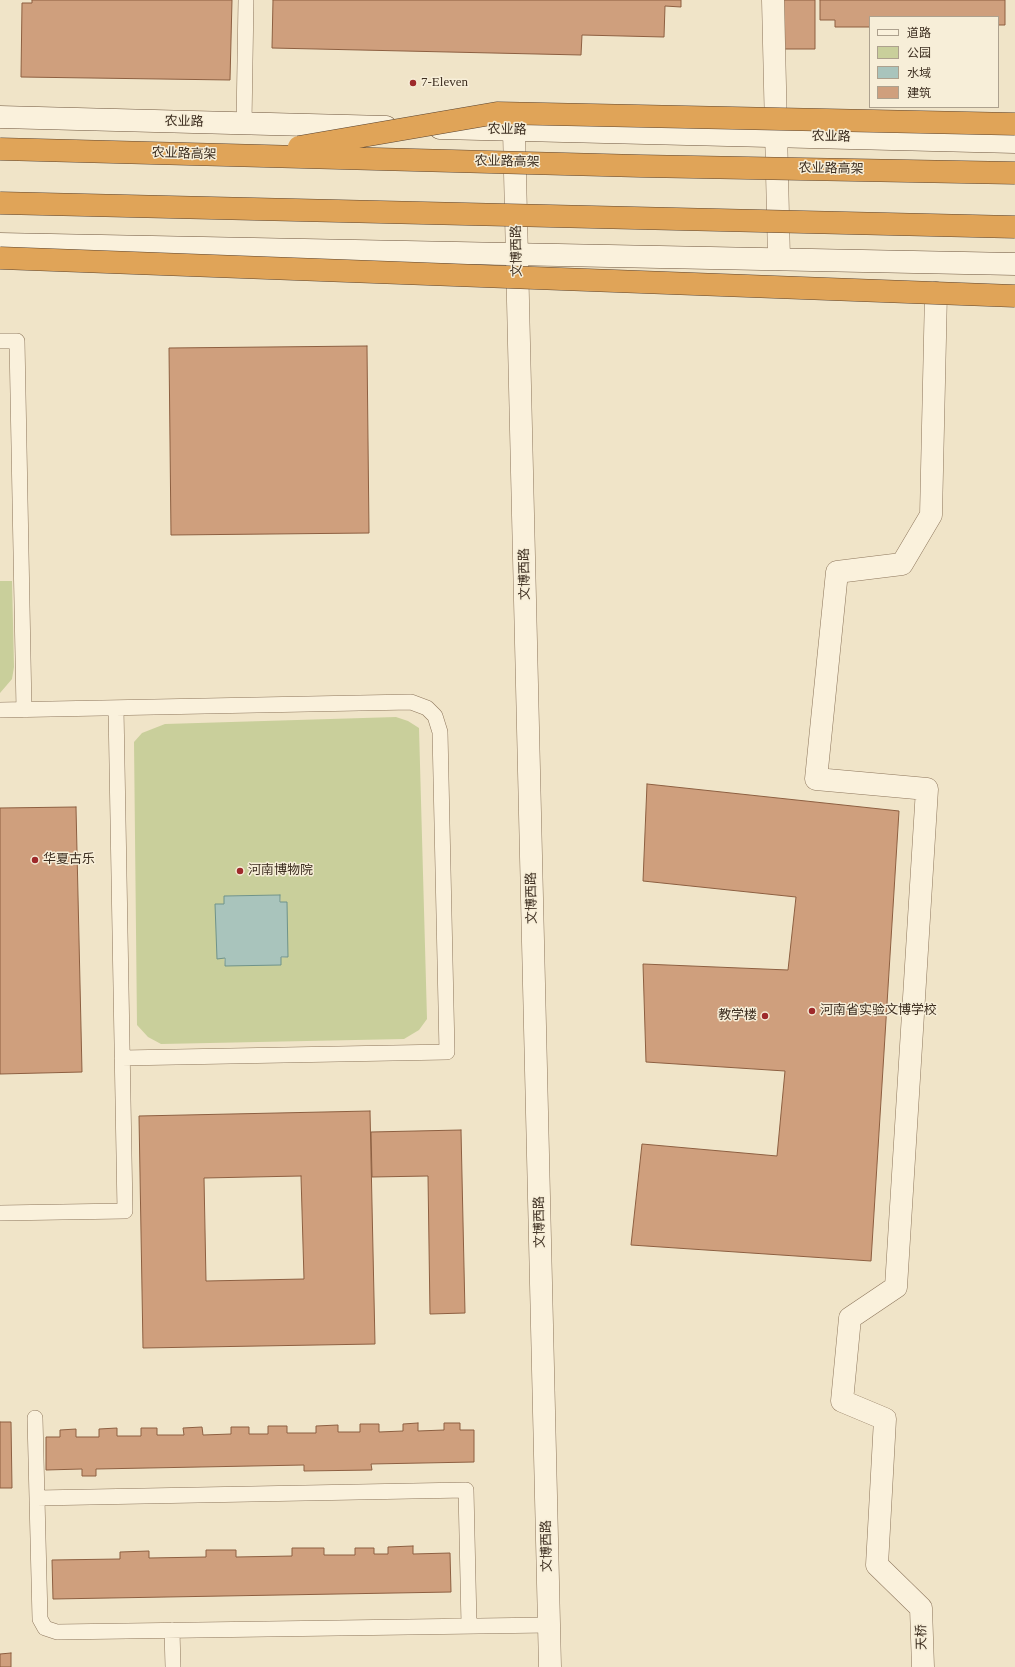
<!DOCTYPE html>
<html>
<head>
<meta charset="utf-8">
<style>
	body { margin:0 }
	#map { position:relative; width:1015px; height:1667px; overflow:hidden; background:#f0e4c8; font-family:"Times New Roman","Noto Sans SC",serif }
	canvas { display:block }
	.legend { position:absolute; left:869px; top:16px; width:130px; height:92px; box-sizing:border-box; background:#f7eed8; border:1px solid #ada18e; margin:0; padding:5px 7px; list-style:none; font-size:12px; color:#3d2e20 }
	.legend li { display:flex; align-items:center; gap:8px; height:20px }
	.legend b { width:20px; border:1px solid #ada18e }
</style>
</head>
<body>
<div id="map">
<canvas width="1015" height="1667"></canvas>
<ul class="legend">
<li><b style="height:5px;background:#faf1dc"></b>道路</li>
<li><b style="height:11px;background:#c9cf9b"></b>公园</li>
<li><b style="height:11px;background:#a9c4bc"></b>水域</li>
<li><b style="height:11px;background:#cf9f7d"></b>建筑</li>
</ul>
</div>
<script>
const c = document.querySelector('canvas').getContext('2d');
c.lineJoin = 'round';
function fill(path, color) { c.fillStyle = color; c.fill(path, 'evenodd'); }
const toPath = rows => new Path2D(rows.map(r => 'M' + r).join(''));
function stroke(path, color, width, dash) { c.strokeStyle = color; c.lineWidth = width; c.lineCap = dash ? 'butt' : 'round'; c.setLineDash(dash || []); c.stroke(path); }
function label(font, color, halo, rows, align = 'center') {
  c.font = font + ' "Times New Roman","Noto Sans SC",serif'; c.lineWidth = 3; c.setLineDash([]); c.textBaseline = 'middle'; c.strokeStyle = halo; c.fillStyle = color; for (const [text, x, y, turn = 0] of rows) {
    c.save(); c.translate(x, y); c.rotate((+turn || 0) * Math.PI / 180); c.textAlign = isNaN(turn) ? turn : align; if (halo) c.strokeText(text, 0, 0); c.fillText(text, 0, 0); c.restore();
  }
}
fill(toPath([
	[0,581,12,581,14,667,12,679,0,693],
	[396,717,408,721,419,728,427,1019,419,1030,404,1039,161,1044,148,1037,137,1025,134,742,142,733,165,724],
	[280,895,288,957,225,966,216,904,224,904,224,896]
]), '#c9cf9b');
const water = toPath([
	[280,895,280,902,287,902,288,957,281,957,281,965,225,966,225,958,217,959,215,904,224,904,224,896,280,895]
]);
fill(water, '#a9c4bc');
stroke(water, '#6f938a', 1);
const building = toPath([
	[32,0,232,0,230,80,21,77,22,3,32,3,32,0],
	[273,0,681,0,681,7,665,6,664,37,582,35,581,55,272,48,273,0],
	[780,0,815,0,815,49,780,49,780,0],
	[820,0,1005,0,1005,25,998,25,998,17,870,17,870,27,835,27,835,20,820,20,820,0],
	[367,346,369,533,171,535,169,348,367,346],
	[647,784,899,811,871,1261,631,1245,642,1144,777,1156,785,1071,646,1062,643,964,788,970,796,897,643,881,647,784],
	[76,807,82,1072,0,1074,0,808,76,807],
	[370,1111,375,1344,143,1348,139,1116,370,1111],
	[301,1176,304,1279,206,1281,204,1178,301,1176],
	[461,1130,465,1313,430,1314,428,1176,372,1177,371,1132,461,1130],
	[0,1422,11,1422,12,1488,0,1488,0,1422],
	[418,1423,418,1431,444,1430,444,1423,460,1423,460,1430,474,1430,474,1462,371,1464,372,1470,304,1471,304,1465,96,1469,96,1476,82,1476,82,1469,46,1470,46,1437,60,1437,60,1430,76,1429,76,1437,99,1437,99,1429,117,1428,117,1436,141,1436,141,1428,157,1428,157,1435,184,1435,183,1428,202,1427,203,1435,231,1434,231,1427,249,1427,249,1434,268,1434,268,1426,287,1426,287,1433,316,1433,316,1426,338,1425,338,1432,360,1432,360,1424,379,1424,379,1432,403,1431,403,1424,418,1423],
	[413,1546,413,1554,450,1553,451,1592,53,1599,52,1560,120,1559,120,1552,149,1551,149,1558,206,1557,206,1550,236,1550,236,1557,292,1556,292,1548,324,1548,324,1555,355,1555,355,1548,374,1548,374,1554,388,1554,388,1547,413,1546],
	[11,1653,11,1667,0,1667,0,1654,11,1653]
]);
fill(building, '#cf9f7d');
stroke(building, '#8d5f41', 1);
const lane = toPath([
	[244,123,246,0],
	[0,341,17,341,24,710],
	[0,710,411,702,427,708,435,716,440,732,447,1052,122,1058],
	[0,1213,125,1211,116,708],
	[35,1418,40,1619,45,1628,57,1632,549,1625],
	[37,1498,466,1490,469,1625],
	[172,1630,173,1667]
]);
const street = toPath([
	[773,0,779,259],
	[514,130,550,1667],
	[923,1667,921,1608,877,1565,885,1419,842,1401,850,1318,896,1287,927,789,816,779,837,572,902,564,931,515,936,293]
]);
const secondary = toPath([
	[0,117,386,127],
	[440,128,1015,142],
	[0,244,1015,264]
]);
stroke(lane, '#8d765c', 16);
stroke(street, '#8d765c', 23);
stroke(secondary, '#6f573f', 23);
stroke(lane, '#faf1dc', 15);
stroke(street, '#faf1dc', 22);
stroke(secondary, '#faf1dc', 22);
const highwayBridge = toPath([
	[299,147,497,113,1015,124],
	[0,149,640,166,1015,173],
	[0,203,1015,227],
	[0,258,1015,296]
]);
stroke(highwayBridge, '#5b4430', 23, []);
stroke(highwayBridge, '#e0a458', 22);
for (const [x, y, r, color] of [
	[413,83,4,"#9e2a2b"],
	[35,860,4,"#9e2a2b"],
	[240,871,4,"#9e2a2b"],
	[812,1011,4,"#9e2a2b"],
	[765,1016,4,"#9e2a2b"]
]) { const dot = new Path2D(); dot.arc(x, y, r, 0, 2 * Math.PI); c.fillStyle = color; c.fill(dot); stroke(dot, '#f7eed8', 1.5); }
label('13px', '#3d2e20', '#f7eed8', [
	["7-Eleven",421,83],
	["华夏古乐",43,860],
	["河南博物院",248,871],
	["河南省实验文博学校",820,1011],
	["教学楼",757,1016,"right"]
], 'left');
label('13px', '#3d2e20', '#f7eed8', [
	["农业路",184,122,1],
	["农业路",507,130,1],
	["农业路",831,137,1],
	["农业路高架",184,154,2],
	["农业路高架",507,162,1],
	["农业路高架",831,169,1],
	["文博西路",517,251,-91],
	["文博西路",525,574,-91],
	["文博西路",532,898,-91],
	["文博西路",540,1222,-91],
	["文博西路",547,1546,-91],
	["天桥",922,1637,-91]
]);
</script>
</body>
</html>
